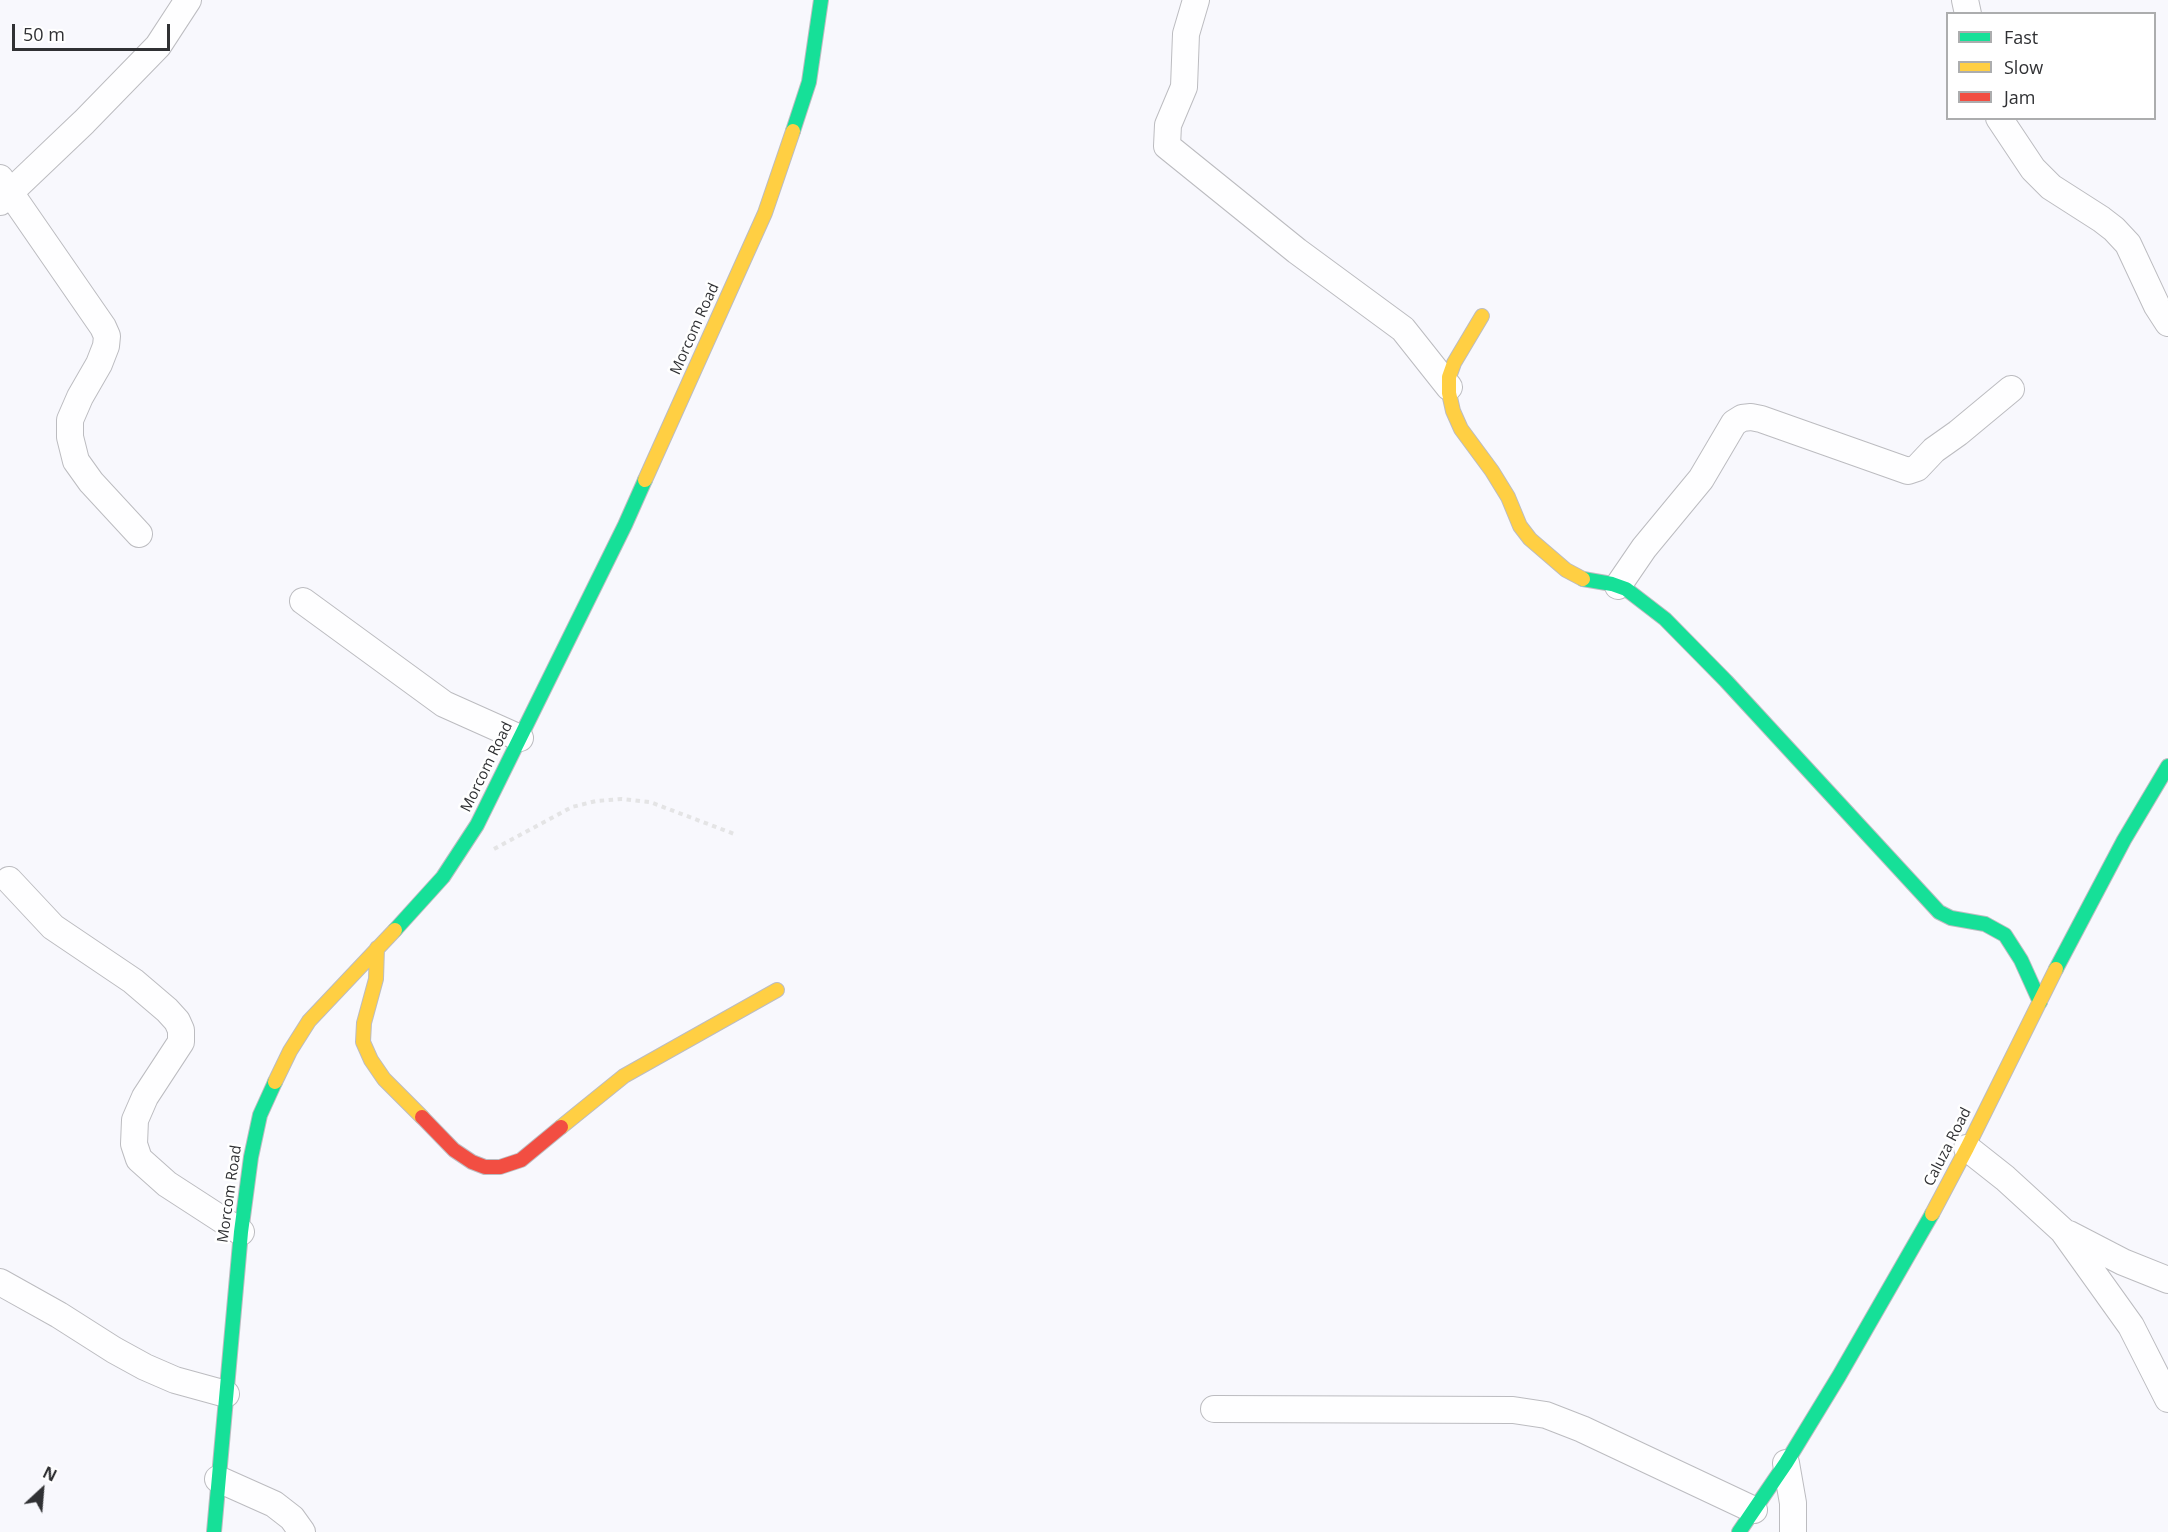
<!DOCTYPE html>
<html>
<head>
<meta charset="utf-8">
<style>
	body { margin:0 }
	#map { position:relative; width:2168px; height:1532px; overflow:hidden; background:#f8f8fd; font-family:"Open Sans",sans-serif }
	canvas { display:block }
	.legend { position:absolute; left:1946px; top:12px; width:210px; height:108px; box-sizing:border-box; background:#fff; border:2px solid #acadae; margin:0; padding:8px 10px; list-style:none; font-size:18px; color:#303134 }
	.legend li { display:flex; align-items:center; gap:12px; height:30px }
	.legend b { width:30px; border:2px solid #acadae }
	.north { position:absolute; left:12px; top:1460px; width:60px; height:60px; -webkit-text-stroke:4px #fff; paint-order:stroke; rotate:26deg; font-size:16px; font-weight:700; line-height:24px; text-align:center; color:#303134 }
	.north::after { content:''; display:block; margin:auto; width:21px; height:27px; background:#303134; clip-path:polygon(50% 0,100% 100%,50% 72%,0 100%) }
	.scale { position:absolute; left:12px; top:24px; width:158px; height:27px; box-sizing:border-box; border:3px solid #303134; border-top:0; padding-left:8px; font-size:18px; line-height:21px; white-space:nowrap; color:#303134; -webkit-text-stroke:4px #fff; paint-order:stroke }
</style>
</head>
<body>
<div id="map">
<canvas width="2168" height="1532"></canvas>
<ul class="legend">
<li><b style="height:8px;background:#16e098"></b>Fast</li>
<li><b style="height:8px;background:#ffcf43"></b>Slow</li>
<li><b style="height:8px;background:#f24e42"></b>Jam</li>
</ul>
<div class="north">N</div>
<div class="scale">50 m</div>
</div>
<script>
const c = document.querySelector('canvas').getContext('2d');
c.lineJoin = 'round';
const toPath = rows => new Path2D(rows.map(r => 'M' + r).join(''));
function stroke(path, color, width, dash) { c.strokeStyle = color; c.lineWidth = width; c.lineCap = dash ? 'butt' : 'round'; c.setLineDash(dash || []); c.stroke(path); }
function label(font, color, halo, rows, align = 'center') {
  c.font = font + ' "Open Sans",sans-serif'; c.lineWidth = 5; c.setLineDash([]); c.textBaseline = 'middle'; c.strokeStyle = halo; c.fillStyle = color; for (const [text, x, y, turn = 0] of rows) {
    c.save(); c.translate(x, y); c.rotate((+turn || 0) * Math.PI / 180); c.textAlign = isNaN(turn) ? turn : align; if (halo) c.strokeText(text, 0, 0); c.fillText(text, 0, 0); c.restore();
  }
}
const street = toPath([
	[1196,0,1186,34,1184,87,1168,125,1167,146,1297,251,1403,329,1449,387],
	[1965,0,1968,14],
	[1999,118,2033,169,2051,187,2101,219,2114,229,2128,244,2157,306,2168,323],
	[0,178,103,327,107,336,106,346,99,364,80,397,70,420,70,437,76,461,91,482,139,534],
	[0,202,84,122,158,46,188,0],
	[1618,586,1644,548,1701,479,1734,423,1742,418,1751,417,1761,419,1908,471,1917,468,1934,450,1958,433,2011,389],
	[303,601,444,704,520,738],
	[9,880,53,927,133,981,167,1010,177,1021,181,1030,181,1042,145,1097,135,1120,134,1144,139,1159,167,1184,241,1232],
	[1967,1148,2005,1178,2063,1231,2131,1326,2168,1399],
	[2069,1234,2123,1262,2168,1280],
	[0,1282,59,1315,114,1350,145,1367,175,1380,226,1394],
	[1214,1409,1513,1410,1546,1415,1582,1429,1754,1510],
	[1786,1463,1793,1503,1793,1532],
	[218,1479,274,1504,292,1518,302,1532]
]);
const fast = toPath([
	[793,131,809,82,821,0],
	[1583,579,1612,584,1626,589,1665,619,1726,681,1939,912,1951,918,1985,924,2005,935,2021,960,2040,1002],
	[395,930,443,877,477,825,625,525,645,480],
	[2056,969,2124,840,2168,766],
	[214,1532,241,1232,251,1157,260,1115,275,1082],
	[1739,1532,1786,1463,1839,1376,1932,1214]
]);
const slow = toPath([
	[1482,316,1454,363,1449,377,1449,393,1453,411,1461,429,1492,471,1508,497,1520,526,1530,539,1566,570,1583,579],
	[645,480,765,213,793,131],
	[377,948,376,979,364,1023,363,1042,371,1060,384,1079,422,1117],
	[275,1082,290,1051,309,1021,395,930],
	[561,1127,624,1076,777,990],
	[1932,1214,1967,1148,2056,969]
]);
const jam = toPath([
	[422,1117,454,1150,472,1162,485,1167,500,1167,521,1160,561,1127]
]);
stroke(street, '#bcbcc0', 28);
stroke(fast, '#bcbcc0', 16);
stroke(slow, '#bcbcc0', 16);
stroke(jam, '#bcbcc0', 16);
stroke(toPath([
	[494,849,572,807,596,801,622,799,650,802,737,835]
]), '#e4e4e5', 4, [4.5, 4.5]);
stroke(street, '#fefeff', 26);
stroke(fast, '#16e098', 14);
stroke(slow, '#ffcf43', 14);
stroke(jam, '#f24e42', 14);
label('15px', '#303134', '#fff', [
	["Morcom Road",695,329,-66],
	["Morcom Road",487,767,-64],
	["Caluza Road",1948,1147,-63],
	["Morcom Road",230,1194,-82]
]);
</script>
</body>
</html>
